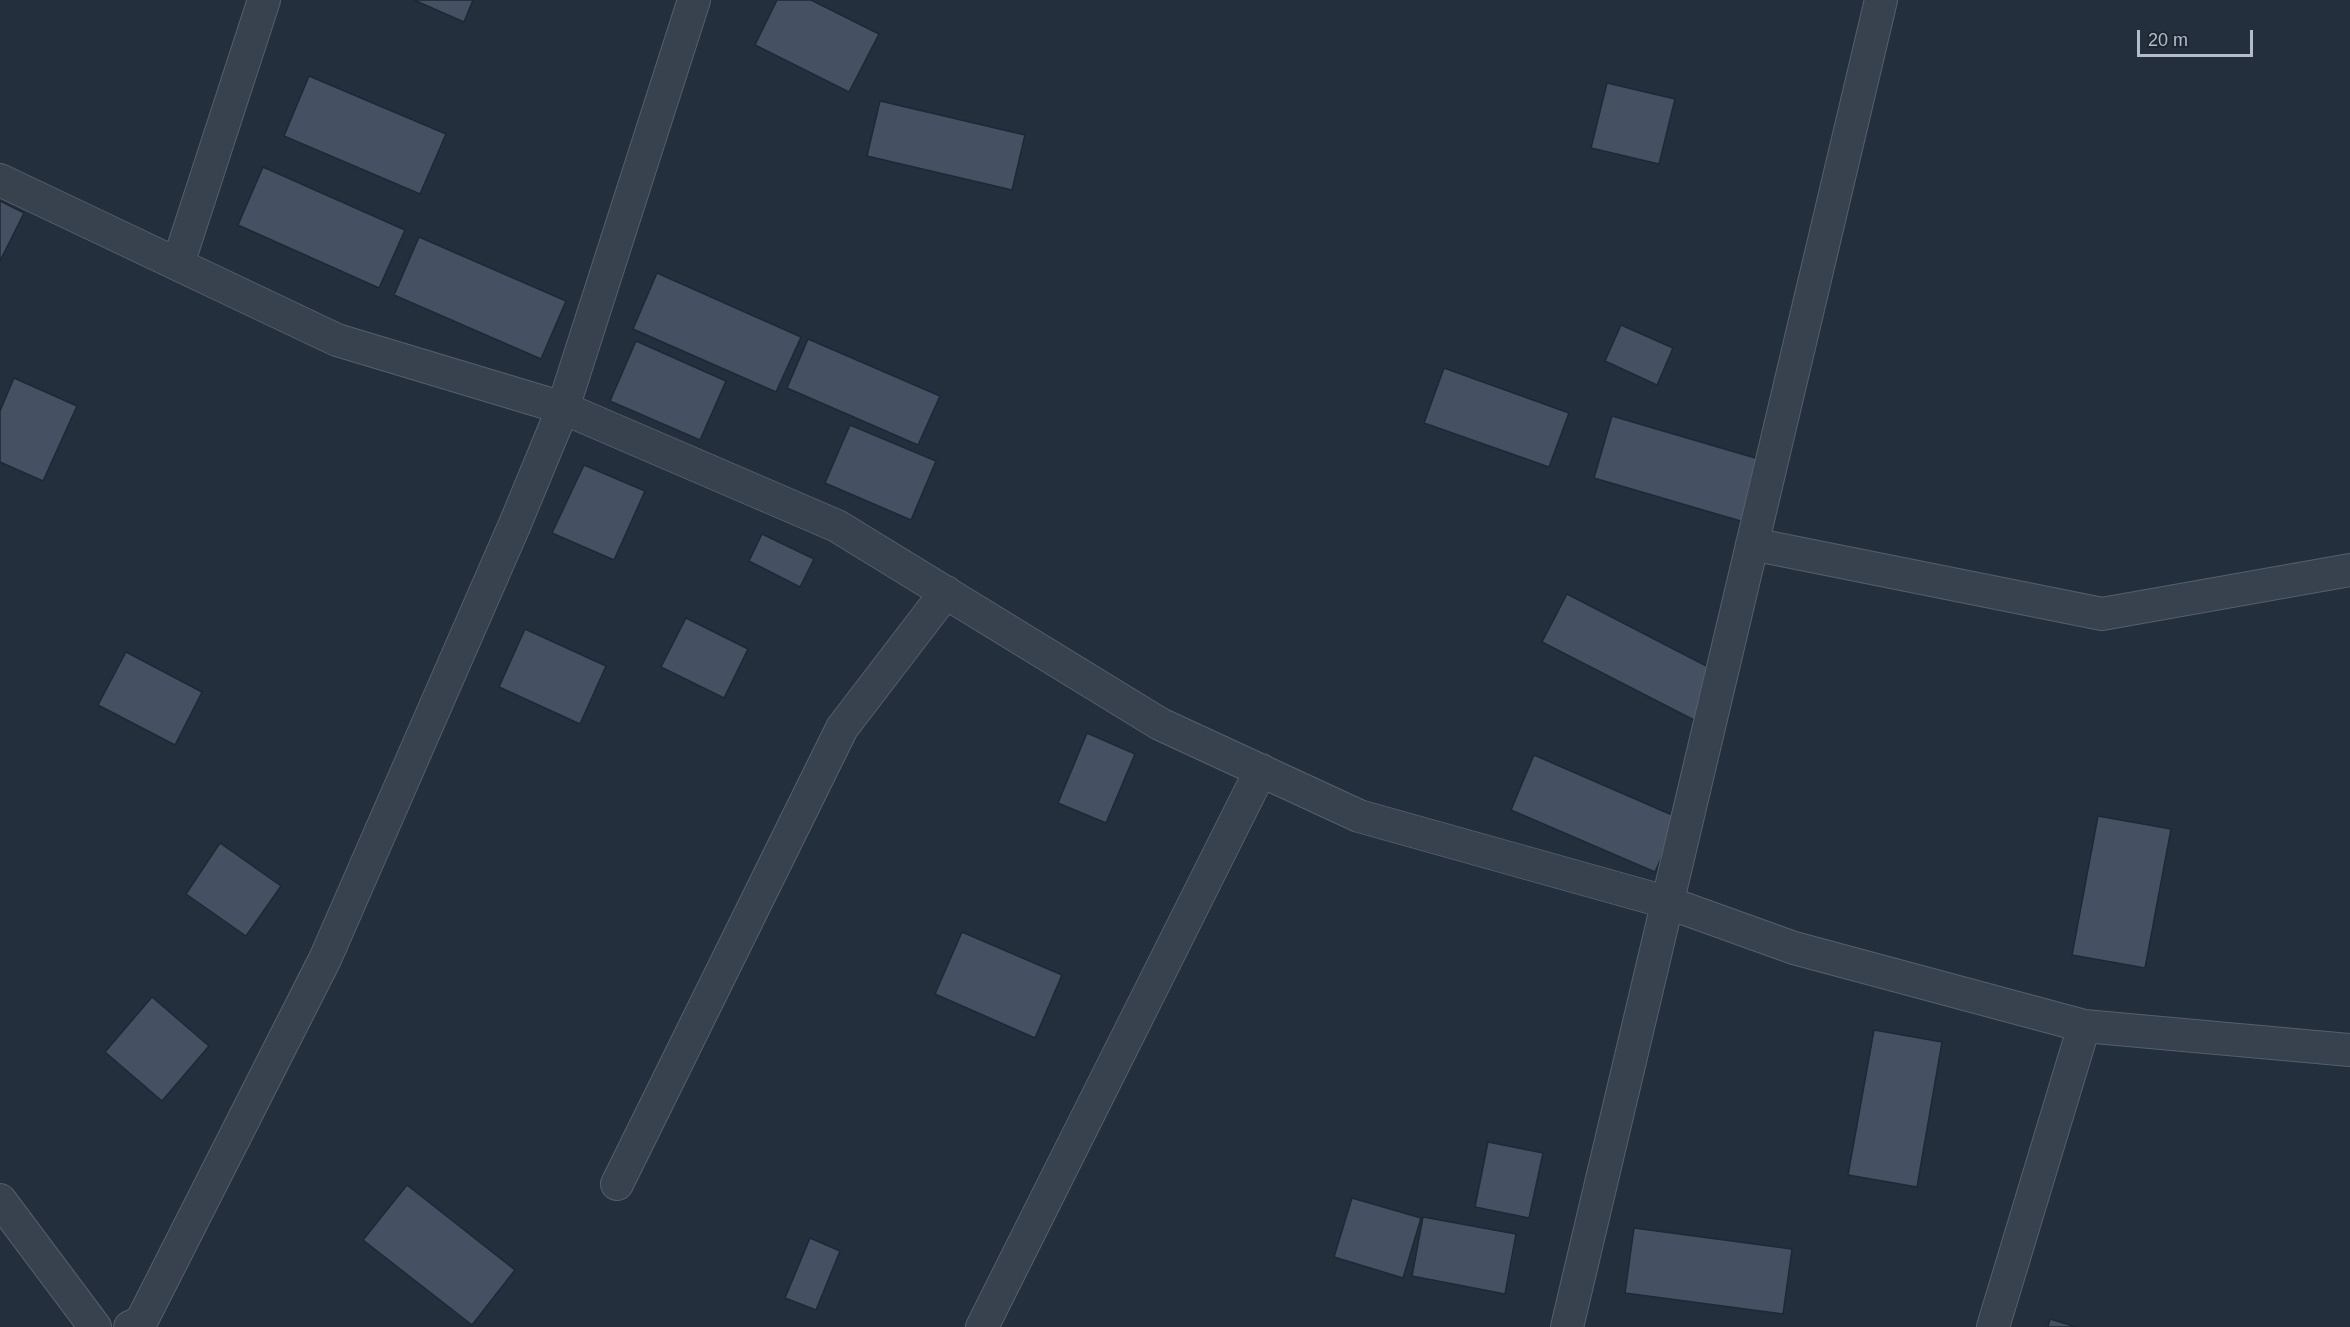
<!DOCTYPE html>
<html>
<head>
<meta charset="utf-8">
<style>
	body { margin:0 }
	#map { position:relative; width:2350px; height:1327px; overflow:hidden; background:#242f3e; font-family:Arial,sans-serif }
	canvas { display:block }
	.scale { position:absolute; left:2137px; top:30px; width:116px; height:27px; box-sizing:border-box; border:3px solid #b4bcc9; border-top:0; padding-left:8px; font-size:18px; line-height:21px; white-space:nowrap; color:#b4bcc9; -webkit-text-stroke:4px #1d2633; paint-order:stroke }
</style>
</head>
<body>
<div id="map">
<canvas width="2350" height="1327"></canvas>
<div class="scale">20 m</div>
</div>
<script>
const c = document.querySelector('canvas').getContext('2d');
c.lineJoin = 'round';
function fill(path, color) { c.fillStyle = color; c.fill(path, 'evenodd'); }
const toPath = rows => new Path2D(rows.map(r => 'M' + r).join(''));
function stroke(path, color, width, dash) { c.strokeStyle = color; c.lineWidth = width; c.lineCap = dash ? 'butt' : 'round'; c.setLineDash(dash || []); c.stroke(path); }
const building = toPath([
	[414,0,473,0,464,22,414,0],
	[777,0,811,0,879,34,849,92,755,45,777,0],
	[309,76,446,134,420,194,284,136,309,76],
	[1607,83,1675,99,1659,164,1591,148,1607,83],
	[880,101,1025,135,1012,190,867,156,880,101],
	[263,167,405,230,379,288,238,225,263,167],
	[0,201,24,213,0,261,0,201],
	[419,237,566,301,541,359,394,295,419,237],
	[657,273,801,337,776,392,633,329,657,273],
	[1621,325,1673,348,1657,385,1605,361,1621,325],
	[808,339,940,396,918,445,787,388,808,339],
	[636,341,726,381,700,440,610,401,636,341],
	[1444,368,1569,413,1549,467,1424,423,1444,368],
	[14,378,77,406,43,481,0,462,0,411,14,378],
	[1612,416,1762,460,1744,522,1594,478,1612,416],
	[850,425,936,461,911,520,825,483,850,425],
	[584,465,645,491,614,560,552,533,584,465],
	[762,534,814,559,800,587,749,561,762,534],
	[1567,594,1718,672,1694,720,1542,642,1567,594],
	[686,618,748,649,724,698,661,667,686,618],
	[525,629,606,666,580,724,499,687,525,629],
	[126,652,202,692,175,745,98,705,126,652],
	[1087,733,1135,754,1106,823,1058,803,1087,733],
	[1534,755,1679,818,1655,872,1511,810,1534,755],
	[2098,816,2171,829,2145,968,2072,955,2098,816],
	[220,843,281,886,246,936,186,894,220,843],
	[962,932,1062,975,1035,1038,935,994,962,932],
	[152,997,209,1046,162,1101,105,1052,152,997],
	[1874,1030,1942,1042,1917,1187,1848,1175,1874,1030],
	[1488,1142,1543,1153,1529,1218,1475,1207,1488,1142],
	[407,1185,515,1270,472,1325,363,1240,407,1185],
	[1352,1198,1421,1218,1403,1278,1334,1257,1352,1198],
	[1423,1217,1516,1234,1505,1294,1412,1276,1423,1217],
	[1634,1228,1792,1249,1783,1314,1625,1293,1634,1228],
	[810,1238,840,1251,816,1310,785,1298,810,1238],
	[2050,1319,2076,1327,2048,1327,2050,1319]
]);
fill(building, '#455162');
stroke(building, '#1f2835', 1.5);
const minor = toPath([
	[0,180,337,340,563,408,837,526,1160,724,1359,816,1666,902,1794,948,2084,1026,2350,1050],
	[178,264,264,0],
	[1752,544,2102,614,2350,570],
	[617,1184,842,728,946,592],
	[0,1200,95,1327],
	[130,1327,141,1322,325,959,515,524,563,408,694,0],
	[982,1327,1261,770],
	[1567,1327,1881,0],
	[1993,1327,2084,1026]
]);
stroke(minor, '#565f6c', 34);
stroke(minor, '#38414e', 32);
</script>
</body>
</html>
